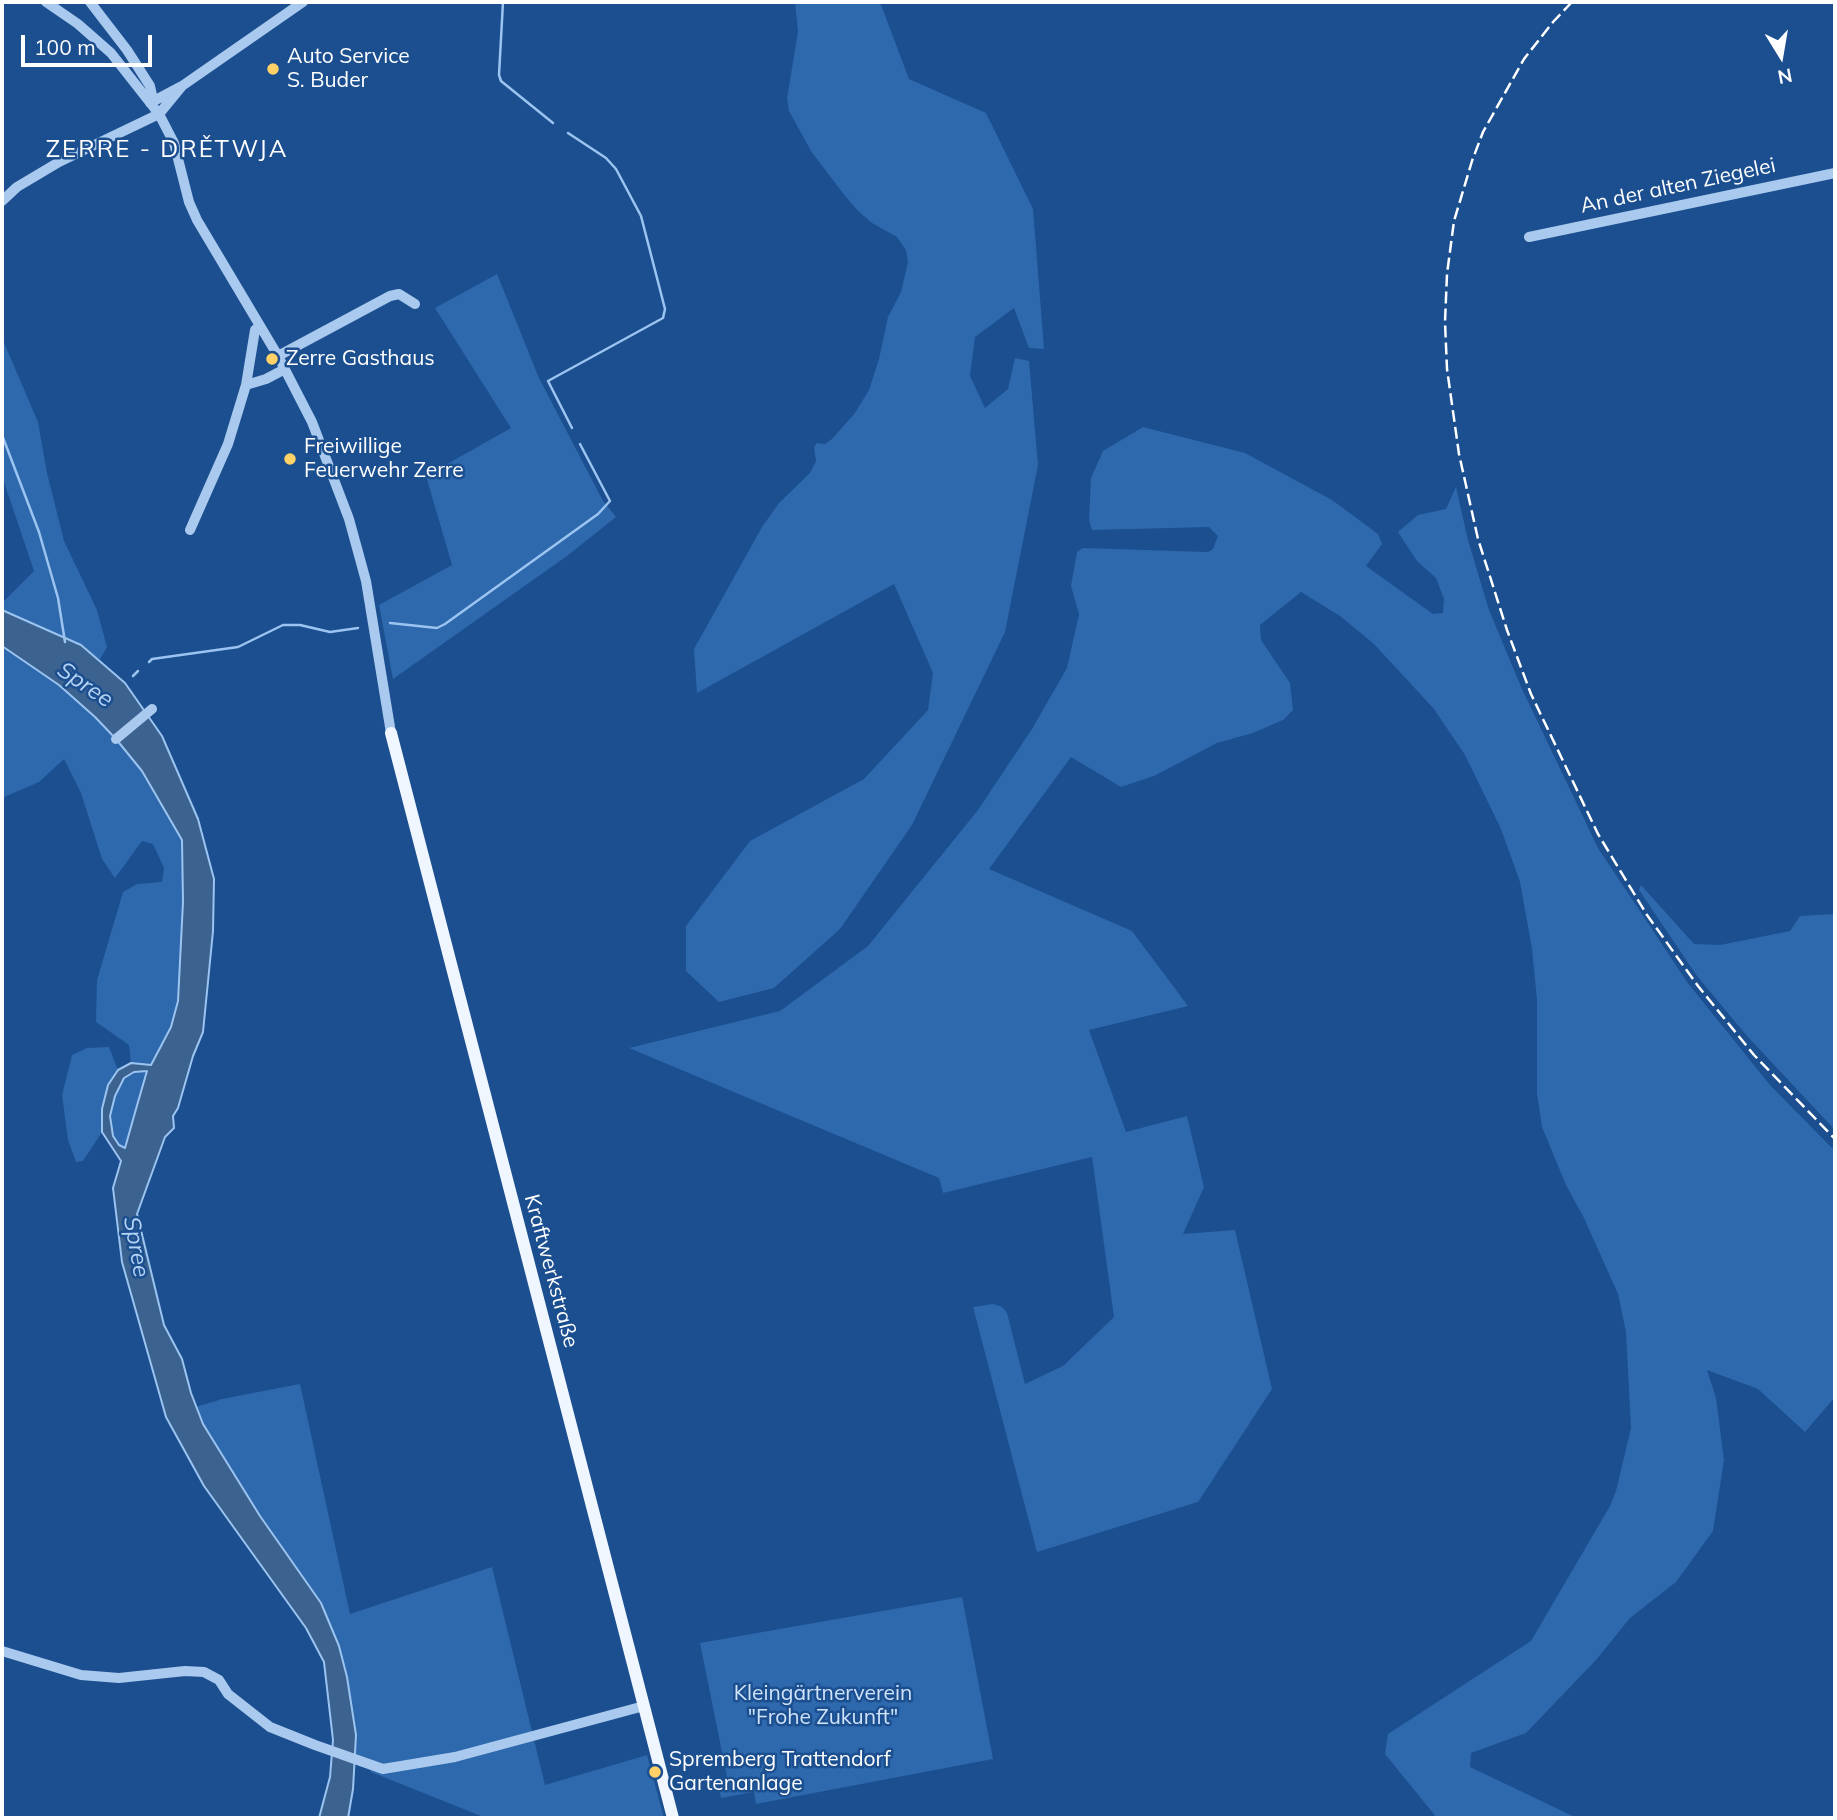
<!DOCTYPE html>
<html>
<head>
<meta charset="utf-8">
<style>
	body { margin:0 }
	#map { position:relative; width:1837px; height:1820px; overflow:hidden; background:#1b4f8f; font-family:Mulish,sans-serif }
	canvas { display:block }
	.frame { position:absolute; inset:0; border:4px solid #fff; pointer-events:none }
	.north { position:absolute; left:1746px; top:21px; width:70px; height:70px; -webkit-text-stroke:5px #1b4f8f; paint-order:stroke; rotate:169deg; font-size:19px; font-weight:700; line-height:28px; text-align:center; color:#fff }
	.north::after { content:''; display:block; margin:auto; width:24px; height:32px; background:#fff; clip-path:polygon(50% 0,100% 100%,50% 72%,0 100%) }
	.scale { position:absolute; left:21px; top:35px; width:131px; height:32px; box-sizing:border-box; border:4px solid #fff; border-top:0; padding-left:9px; font-size:21px; line-height:24px; white-space:nowrap; color:#fff; -webkit-text-stroke:5px #1b4f8f; paint-order:stroke }
</style>
</head>
<body>
<div id="map">
<canvas width="1837" height="1820"></canvas>
<div class="frame"></div>
<div class="north">N</div>
<div class="scale">100 m</div>
</div>
<script>
const c = document.querySelector('canvas').getContext('2d');
c.lineJoin = 'round';
function fill(path, color) { c.fillStyle = color; c.fill(path, 'evenodd'); }
const toPath = rows => new Path2D(rows.map(r => 'M' + r).join(''));
function stroke(path, color, width, dash) { c.strokeStyle = color; c.lineWidth = width; c.lineCap = dash ? 'butt' : 'round'; c.setLineDash(dash || []); c.stroke(path); }
function label(font, color, halo, rows, align = 'center') {
  c.font = font + ' Mulish,sans-serif'; c.lineWidth = 5; c.setLineDash([]); c.textBaseline = 'middle'; c.strokeStyle = halo; c.fillStyle = color; for (const [text, x, y, turn = 0] of rows) {
    c.save(); c.translate(x, y); c.rotate((+turn || 0) * Math.PI / 180); c.textAlign = isNaN(turn) ? turn : align; if (halo) c.strokeText(text, 0, 0); c.fillText(text, 0, 0); c.restore();
  }
}
fill(toPath([
	[795,2,880,2,909,79,986,113,1033,209,1044,349,1029,348,1014,308,975,337,970,376,985,408,1008,389,1015,358,1029,361,1038,465,1005,632,912,825,840,929,774,988,719,1002,686,971,686,926,750,841,864,779,928,710,933,673,894,584,697,693,694,649,762,527,779,503,810,473,816,461,814,447,817,443,825,444,832,439,855,413,869,390,879,359,888,317,901,292,908,262,906,250,897,237,872,223,857,210,842,192,811,151,789,111,787,99,798,31],
	[497,274,539,378,603,501,616,517,567,556,393,679,379,605,452,565,426,476,511,428,435,308],
	[2,338,38,422,47,473,64,541,97,610,107,647,99,661,81,645,2,610,2,603,34,571,2,476],
	[1143,427,1245,453,1332,500,1378,534,1382,544,1366,566,1433,614,1443,613,1444,599,1436,578,1417,561,1398,532,1418,515,1446,509,1456,487,1468,540,1489,610,1522,689,1598,848,1687,982,1770,1085,1835,1151,1835,1397,1805,1432,1758,1389,1707,1370,1716,1398,1724,1460,1713,1531,1676,1582,1630,1618,1596,1660,1526,1733,1471,1753,1470,1767,1577,1818,1437,1818,1385,1754,1388,1734,1531,1641,1610,1506,1616,1491,1631,1428,1626,1332,1618,1294,1584,1218,1566,1185,1542,1127,1537,1093,1537,1000,1532,949,1520,882,1501,829,1465,755,1434,709,1374,644,1340,616,1301,592,1260,625,1261,640,1290,683,1293,710,1283,720,1253,733,1217,743,1154,776,1121,787,1071,757,989,869,1132,931,1188,1006,1089,1030,1126,1132,1187,1116,1204,1187,1183,1234,1235,1230,1272,1389,1198,1502,1037,1552,973,1307,993,1304,1002,1307,1007,1313,1025,1384,1063,1366,1114,1317,1092,1157,943,1193,939,1178,629,1048,780,1011,868,946,978,810,1032,729,1067,668,1079,614,1071,586,1077,552,1083,548,1208,552,1213,549,1218,536,1209,527,1092,530,1089,520,1091,478,1103,451],
	[2,646,59,685,95,717,116,739,142,771,182,840,183,902,178,1001,171,1027,151,1065,131,1063,129,1045,96,1022,97,980,123,892,137,884,162,882,164,868,153,844,142,841,115,878,102,859,81,793,64,759,39,782,2,798],
	[1641,885,1694,944,1720,945,1790,931,1800,916,1835,914,1835,1130,1747,1036,1697,976,1639,890],
	[109,1047,118,1070,108,1085,102,1109,102,1132,83,1161,76,1162,68,1140,62,1095,72,1055,87,1048],
	[148,1071,138,1102,124,1148,119,1145,112,1136,110,1116,115,1096,124,1077,134,1072],
	[300,1384,350,1614,492,1567,545,1785,647,1755,664,1818,486,1818,371,1772,369,1759,355,1755,356,1735,322,1603,260,1516,203,1424,196,1407,222,1399],
	[962,1597,993,1759,756,1804,754,1792,721,1798,717,1779,727,1777,700,1643]
]), '#2e69ad');
const water = toPath([
	[2,610,81,645,125,683,162,736,198,819,214,879,213,931,203,1032,193,1056,178,1108,173,1116,174,1128,165,1137,137,1214,164,1325,182,1359,191,1393,203,1424,260,1516,321,1603,339,1646,347,1677,356,1735,353,1789,348,1818,319,1818,330,1777,333,1740,324,1662,306,1628,204,1486,166,1417,122,1262,113,1188,121,1161,102,1132,102,1109,108,1085,118,1070,131,1063,151,1065,171,1027,178,1001,183,902,182,840,142,771,116,739,95,717,59,685,2,646,2,610],
	[147,1071,138,1102,125,1148,119,1145,113,1136,110,1116,115,1096,124,1078,134,1072,147,1071]
]);
fill(water, '#3c6290');
stroke(water, '#9cc4f0', 2);
stroke(toPath([
	[503,2,499,75,501,81,553,123],
	[2,86,2,137],
	[568,133,606,158,616,169,641,216,665,309,663,318,548,381,572,428],
	[2,435,39,532,58,598,65,642],
	[390,623,437,628,445,624,598,514,610,501,580,444],
	[149,662,152,659,238,647,283,625,300,625,330,632,358,628],
	[133,676,138,671]
]), '#9cc4f0', 2.5);
stroke(toPath([
	[46,2,78,24,111,53,159,114,174,143,189,202,197,220,278,356,312,422,349,519,366,581,391,733],
	[90,2,127,50,150,86,152,95,150,103],
	[150,103,182,86,303,2],
	[2,201,17,187,59,162,159,114,182,86],
	[1529,237,1835,173],
	[278,356,390,296,399,294,415,304],
	[246,385,266,379,285,369],
	[190,530,228,444,246,385,255,330,260,326],
	[116,739,152,709],
	[2,1651,81,1675,119,1678,185,1671,204,1672,219,1680,228,1694,270,1727,315,1745,383,1769,455,1757,644,1706]
]), '#a9c9ee', 10);
stroke(toPath([
	[391,733,673,1818]
]), '#f0f6ff', 12);
stroke(toPath([
	[1572,2,1553,22,1524,59,1483,132,1472,161,1454,221,1447,274,1445,322,1447,369,1459,454,1478,539,1507,630,1531,694,1598,834,1647,915,1698,986,1754,1055,1835,1139]
]), '#fff', 2.5, [12, 5]);
for (const [x, y, r, color] of [
	[273,69,7,"#ffd166"],
	[272,359,7,"#ffd166"],
	[290,459,7,"#ffd166"],
	[655,1772,7,"#ffd166"]
]) { const dot = new Path2D(); dot.arc(x, y, r, 0, 2 * Math.PI); c.fillStyle = color; c.fill(dot); stroke(dot, '#1b4f8f', 2.5); }
label('21px', '#fff', '#1b4f8f', [
	["Auto Service",287,57],
	["S. Buder",287,81],
	["Zerre Gasthaus",286,359],
	["Freiwillige",304,447],
	["Feuerwehr Zerre",304,471],
	["Spremberg Trattendorf",669,1760],
	["Gartenanlage",669,1784]
], 'left');
label('21px', '#fff', '#1b4f8f', [
	["An der alten Ziegelei",1678,186,-12],
	["Kraftwerkstraße",551,1271,75]
]);
label('21px', '#cfe3fa', '#1b4f8f', [
	["Kleingärtnerverein",823,1694],
	["\"Frohe Zukunft\"",823,1718]
]);
label('italic 23px', '#b5d3f5', '#1b4f8f', [
	["Spree",85,685,34],
	["Spree",136,1247,80]
]);
c.letterSpacing = '2px';
label('24px', '#fff', '#1b4f8f', [
	["ZERRE - DRĚTWJA",167,150]
]);
c.letterSpacing = '0px';
</script>
</body>
</html>
